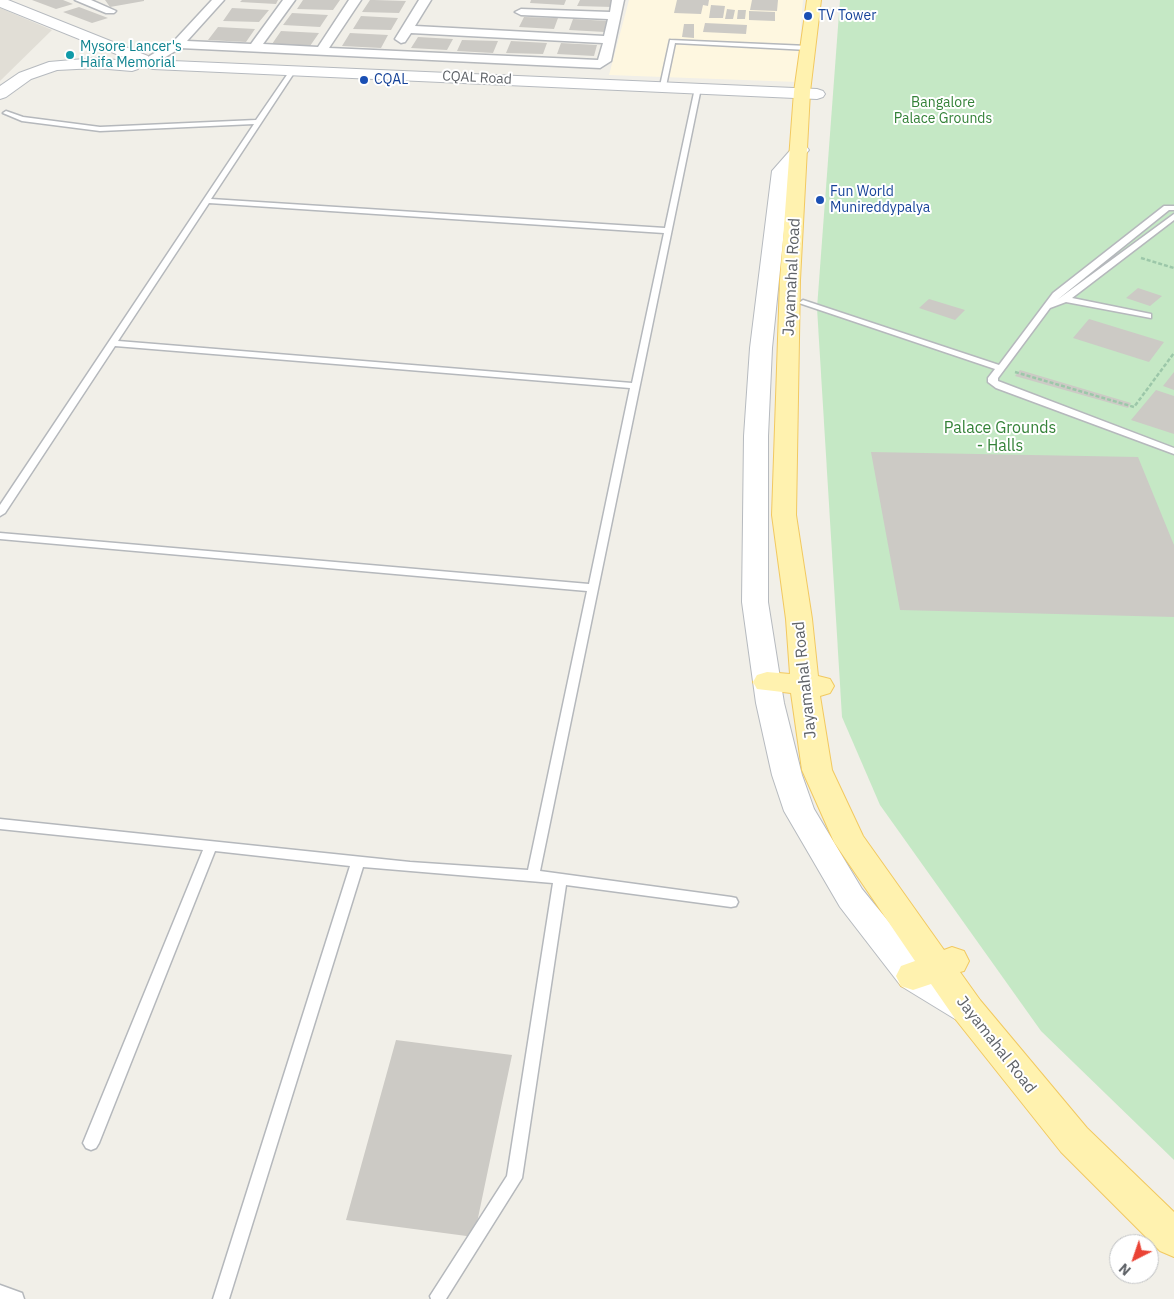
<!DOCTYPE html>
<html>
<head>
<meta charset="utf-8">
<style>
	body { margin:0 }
	#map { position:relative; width:1174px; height:1299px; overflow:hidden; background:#f1efe8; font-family:"IBM Plex Sans",sans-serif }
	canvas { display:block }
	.north { position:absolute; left:1109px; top:1234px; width:50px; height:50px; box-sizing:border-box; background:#fff; border:1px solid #bfc1c3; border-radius:50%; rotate:221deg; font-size:14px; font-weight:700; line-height:20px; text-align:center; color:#5f6368 }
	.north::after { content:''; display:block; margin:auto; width:18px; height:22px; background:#ea4335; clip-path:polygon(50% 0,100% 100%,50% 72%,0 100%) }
</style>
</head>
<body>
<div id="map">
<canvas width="1174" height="1299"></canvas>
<div class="north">N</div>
</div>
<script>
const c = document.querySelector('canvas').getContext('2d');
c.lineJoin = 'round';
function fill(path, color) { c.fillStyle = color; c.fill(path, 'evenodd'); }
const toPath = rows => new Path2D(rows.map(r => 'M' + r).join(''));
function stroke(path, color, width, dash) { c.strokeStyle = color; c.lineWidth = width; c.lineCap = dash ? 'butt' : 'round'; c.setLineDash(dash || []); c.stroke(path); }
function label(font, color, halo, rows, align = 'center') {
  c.font = font + ' "IBM Plex Sans",sans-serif'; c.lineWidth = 4; c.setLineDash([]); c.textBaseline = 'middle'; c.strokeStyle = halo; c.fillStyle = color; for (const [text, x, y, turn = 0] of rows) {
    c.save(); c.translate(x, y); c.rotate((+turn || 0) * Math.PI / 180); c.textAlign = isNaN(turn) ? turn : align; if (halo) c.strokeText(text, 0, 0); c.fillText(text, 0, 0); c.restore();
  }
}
fill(toPath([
	[629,0,803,0,797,82,609,75]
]), '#fef7e0');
fill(toPath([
	[0,8,52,30,0,81]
]), '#e1ded6');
fill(toPath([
	[840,0,1174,0,1174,1160,1041,1031,880,805,842,717,817,308]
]), '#c5e8c5');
fill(toPath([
	[32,0,63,0,73,4,56,9],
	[105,0,144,0,144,1,110,7],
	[242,0,278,0,276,4,240,2],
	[303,0,340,0,333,10,297,9],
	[370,0,374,0,406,1,399,13,362,12],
	[531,0,566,0,564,5,530,3],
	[580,0,614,0,612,7,577,6],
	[677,0,709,0,708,6,703,5,701,14,674,13],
	[752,0,778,0,777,11,750,10],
	[711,5,725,6,723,18,709,18],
	[79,7,108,18,92,23,63,12],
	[232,8,269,10,259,22,223,21],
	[727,9,735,10,733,19,725,19],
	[738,10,746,10,745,19,737,19],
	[749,11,775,12,775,21,749,20],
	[292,13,328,15,320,27,283,25],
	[361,16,398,18,391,30,353,29],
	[524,17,558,18,554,29,519,27],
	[573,19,608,21,605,32,569,30],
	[705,23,747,25,746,34,703,32],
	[684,24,694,24,694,38,682,37],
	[218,27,255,29,246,42,208,40],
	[281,31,319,33,310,46,272,44],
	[350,33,388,35,381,48,342,46],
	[418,37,453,39,447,50,411,48],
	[462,40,498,41,493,53,457,51],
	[511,41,547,43,543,54,506,53],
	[561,43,597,45,594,56,557,54],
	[1138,288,1162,296,1150,306,1126,298],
	[929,299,965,310,955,320,919,308],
	[1089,319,1164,342,1149,362,1073,338],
	[1020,370,1131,403,1128,408,1015,376],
	[1174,372,1174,390,1163,386],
	[1156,390,1174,396,1174,434,1131,420],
	[871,452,1138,457,1174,545,1174,617,900,610],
	[396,1040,512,1055,474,1237,346,1220]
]), '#cccac5');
const lane = toPath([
	[670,40,808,46,811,48,808,50,675,43,666,86,663,88,660,86,670,40],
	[293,68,296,70,211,199,665,228,695,88,698,86,701,88,540,871,731,897,736,898,738,902,736,906,731,907,566,885,522,1178,446,1299,431,1299,430,1296,507,1176,553,883,363,867,229,1299,213,1299,350,866,215,851,99,1143,96,1148,91,1150,86,1148,83,1143,203,850,0,829,0,819,410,862,528,870,587,591,0,539,0,533,589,584,630,388,115,346,5,513,0,516,0,505,254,124,100,131,22,121,3,113,6,111,23,117,100,127,256,120,291,69,293,68],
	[209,203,664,233,632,383,118,341,209,203],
	[1164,206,1174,206,1174,210,1169,210,1057,300,1174,214,1174,220,1072,298,1151,314,1151,318,1066,302,1050,308,998,378,998,381,1174,448,1174,454,996,388,988,382,988,378,995,369,799,303,803,300,806,301,999,365,1053,293,1164,206],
	[0,1285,22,1293,24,1299,0,1299,0,1285]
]);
const street = toPath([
	[75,0,91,0,116,11,114,13,106,13,75,0],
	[212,0,224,0,187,41,251,44,283,0,295,0,263,44,318,47,349,0,361,0,329,48,598,60,603,43,411,33,405,42,401,43,395,39,419,0,431,0,415,26,604,36,608,19,521,15,515,12,521,9,610,12,612,0,624,0,611,61,600,68,180,48,156,63,148,63,146,60,148,57,174,41,212,0]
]);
const secondary = toPath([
	[0,0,8,0,148,56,149,60,817,89,823,91,825,94,823,97,817,99,153,69,147,67,146,63,138,63,140,66,138,69,132,71,96,68,57,70,31,79,6,97,0,99,0,86,19,73,49,62,96,58,136,62,0,7,0,0],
	[800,145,806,146,809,150,790,172,772,348,768,436,768,602,784,703,802,775,814,809,862,889,925,966,979,999,984,1009,979,1019,967,1024,955,1019,901,986,840,907,784,811,772,775,756,703,742,602,744,436,750,348,772,171,794,146,800,145]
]);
const primary = toPath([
	[807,0,821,0,810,92,800,280,796,515,812,619,818,676,830,679,834,686,830,693,820,696,832,770,863,836,944,950,952,947,964,951,969,961,964,971,960,972,980,1000,1087,1128,1174,1212,1174,1257,1160,1251,1061,1152,956,1020,931,984,913,990,901,986,896,976,901,966,915,961,834,842,802,770,791,693,757,689,753,682,757,675,767,672,790,674,786,619,772,515,780,280,794,92,807,0]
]);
stroke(lane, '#b5b8bc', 3);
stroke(street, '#b5b8bc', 3);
stroke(secondary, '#b6babf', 2);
stroke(primary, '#f2c960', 2);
stroke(toPath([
	[1141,258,1174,268],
	[1015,372,1134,407,1174,353]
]), '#9cc7a9', 2.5, [4, 2]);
fill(lane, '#fff');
fill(street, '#fff');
fill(secondary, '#fff');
fill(primary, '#fff2af');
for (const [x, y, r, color] of [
	[808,16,5,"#1a4fb4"],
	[70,55,5,"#0f9aa8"],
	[364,80,5,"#1a4fb4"],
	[820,200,5,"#1a4fb4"]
]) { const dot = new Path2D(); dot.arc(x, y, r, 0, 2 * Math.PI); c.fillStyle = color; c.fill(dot); stroke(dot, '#fff', 2); }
label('14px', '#164399', '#fff', [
	["TV Tower",818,16],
	["CQAL",374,80],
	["Fun World",830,192],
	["Munireddypalya",830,208]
], 'left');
label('14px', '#0d838f', '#fff', [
	["Mysore Lancer's",80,47],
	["Haifa Memorial",80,63]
], 'left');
label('14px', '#5f6368', '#fff', [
	["CQAL Road",477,78,3]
]);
label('14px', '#348238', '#fff', [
	["Bangalore",943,103],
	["Palace Grounds",943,119]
]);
label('16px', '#5f6368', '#fff', [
	["Jayamahal Road",792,277,-87],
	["Jayamahal Road",805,680,-96],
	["Jayamahal Road",996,1045,52]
]);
label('16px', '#348238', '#fff', [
	["Palace Grounds",1000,428],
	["- Halls",1000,446]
]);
</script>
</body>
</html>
